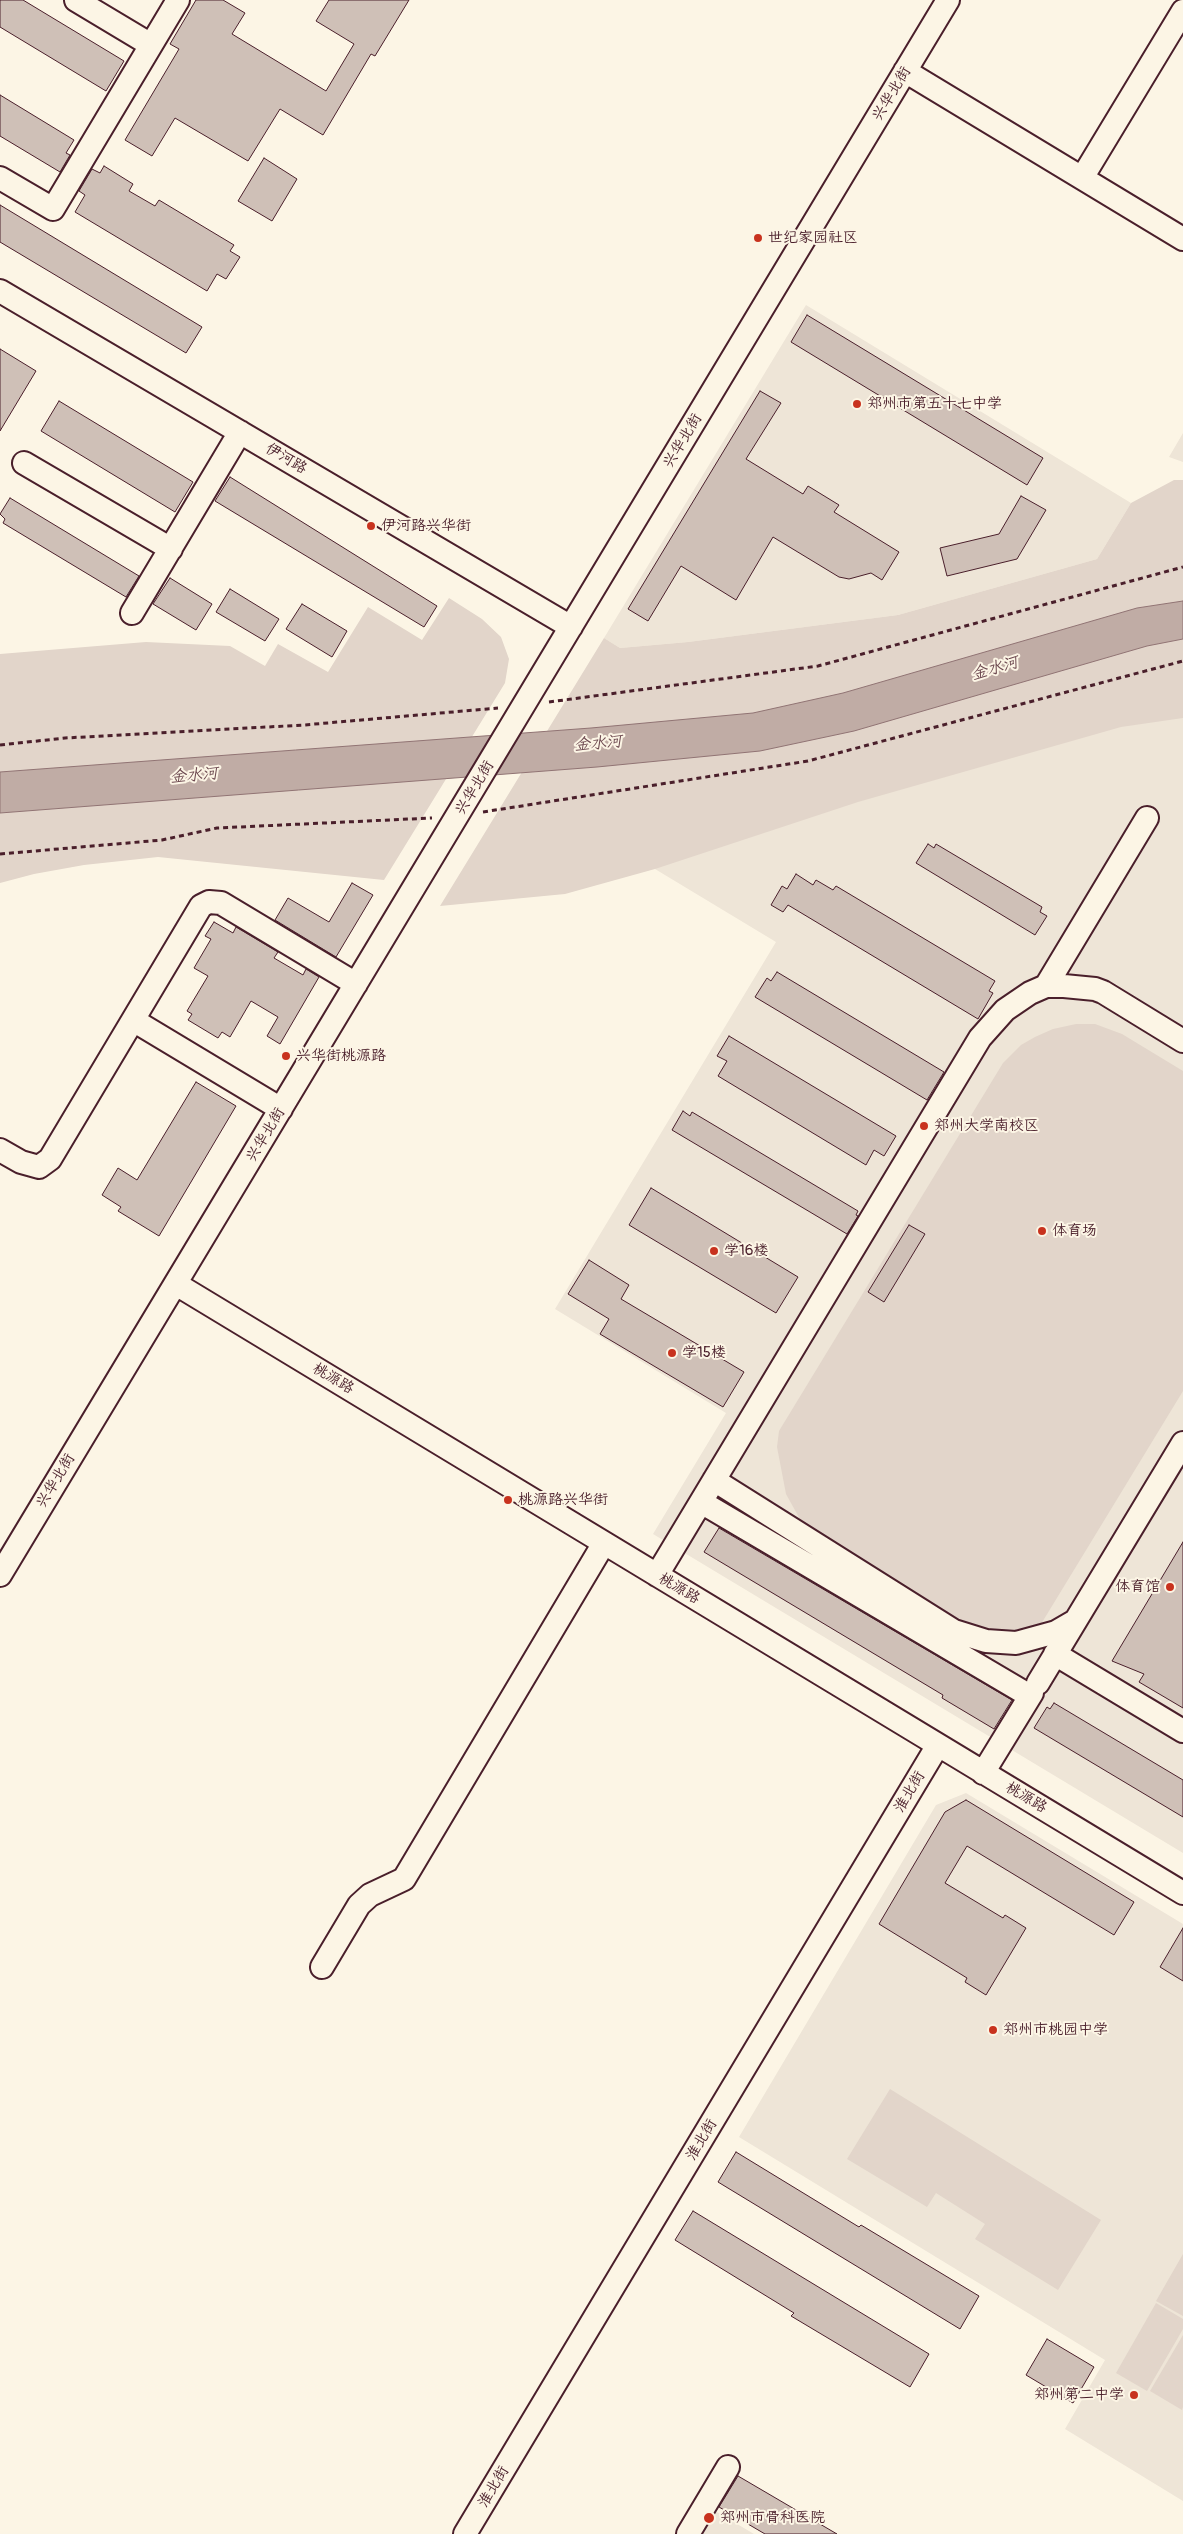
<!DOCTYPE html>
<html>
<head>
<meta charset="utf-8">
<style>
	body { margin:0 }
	canvas { display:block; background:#fcf5e5 }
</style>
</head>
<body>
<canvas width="1183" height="2534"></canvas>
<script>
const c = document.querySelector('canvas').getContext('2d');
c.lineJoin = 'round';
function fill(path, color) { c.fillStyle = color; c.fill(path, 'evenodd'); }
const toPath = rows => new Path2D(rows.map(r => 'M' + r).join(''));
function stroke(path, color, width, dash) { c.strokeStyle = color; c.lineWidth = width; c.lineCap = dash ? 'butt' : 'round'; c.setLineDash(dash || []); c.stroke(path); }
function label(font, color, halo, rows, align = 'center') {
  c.font = font + ' Pangolin,"LXGW WenKai TC",sans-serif'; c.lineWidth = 4; c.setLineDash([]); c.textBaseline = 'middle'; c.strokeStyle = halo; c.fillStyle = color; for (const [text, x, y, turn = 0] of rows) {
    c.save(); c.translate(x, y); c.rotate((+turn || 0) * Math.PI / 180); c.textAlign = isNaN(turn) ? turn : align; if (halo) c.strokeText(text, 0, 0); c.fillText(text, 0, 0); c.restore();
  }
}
fill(toPath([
	[806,305,1131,503,1097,559,898,615,688,642,620,648,604,638],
	[1183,433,1183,462,1169,457],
	[1183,680,1183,1853,653,1534,726,1413,555,1309,776,942,655,869,675,836],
	[966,1793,1183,1924,1183,2501,1065,2429,1105,2360,739,2137,936,1805],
	[700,2502,754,2534,681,2534]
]), '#eee5d7');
fill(toPath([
	[1174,480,1183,480,1183,718,1121,727,858,802,655,869,565,894,440,906,604,638,620,648,688,642,898,615,1097,559,1131,503],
	[449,598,482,619,501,637,509,659,505,683,384,880,158,857,84,865,34,874,0,883,0,654,146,642,230,646,265,666,278,644,328,672,368,607,422,640],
	[1076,1024,1095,1024,1122,1034,1183,1071,1183,1391,1038,1629,1019,1635,961,1625,806,1530,786,1494,777,1447,779,1431,1003,1063,1021,1045,1035,1037,1053,1029],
	[890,2089,1101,2220,1058,2290,975,2239,985,2224,936,2193,927,2207,847,2159],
	[1183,2254,1183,2316,1156,2301],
	[1156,2303,1183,2319,1183,2329,1147,2391,1116,2373],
	[1183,2335,1183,2407,1182,2410,1150,2391]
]), '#e2d5ca');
const water = toPath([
	[1183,601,1183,639,1147,646,854,731,760,751,597,767,0,813,0,772,591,728,753,713,843,693,1137,608,1183,601]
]);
fill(water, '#c0aca5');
stroke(water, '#917474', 1);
const building = toPath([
	[0,0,23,0,124,61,106,91,0,27,0,0],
	[196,0,223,0,245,13,232,34,326,91,354,44,316,21,329,0,409,0,375,56,371,54,323,135,280,109,248,161,175,118,152,156,125,140,179,49,170,44,196,0],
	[0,95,74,140,66,153,70,155,60,172,0,136,0,95],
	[264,158,297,179,272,221,238,201,264,158],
	[104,166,133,184,129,191,155,206,159,200,234,245,230,251,240,257,226,279,217,274,207,291,75,212,85,195,79,191,92,169,100,173,104,166],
	[0,205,202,327,186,353,0,242,0,205],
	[807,315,1043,458,1027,485,791,342,807,315],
	[0,349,36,371,0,431,0,349],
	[760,391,781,403,746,459,803,494,808,486,839,505,834,512,899,552,882,580,871,573,849,579,839,577,773,537,736,600,681,566,648,621,628,609,760,391],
	[59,401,193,482,175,512,41,431,59,401],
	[230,477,437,606,424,627,215,501,230,477],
	[1021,496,1046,510,1017,559,947,576,940,548,999,534,1021,496],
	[10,498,139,576,126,597,3,523,5,519,0,514,10,498],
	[170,578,212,604,196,630,153,604,170,578],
	[230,589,279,619,265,641,216,612,230,589],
	[302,604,347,631,332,657,286,629,302,604],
	[928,844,934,848,936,844,1042,907,1040,912,1047,916,1035,935,916,863,928,844],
	[796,874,813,885,816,880,833,890,836,886,995,981,989,991,993,993,978,1019,788,905,783,912,771,905,782,886,787,889,796,874],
	[352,883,373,895,336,957,275,920,288,898,329,922,352,883],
	[214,922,233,933,236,927,278,952,274,958,303,975,306,969,319,977,280,1044,267,1036,278,1017,251,1001,230,1037,222,1032,218,1038,188,1020,192,1014,187,1011,208,976,194,968,211,939,205,936,214,922],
	[777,972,944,1072,927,1100,755,997,767,978,771,981,777,972],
	[729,1036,896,1136,884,1156,874,1150,866,1165,718,1076,727,1061,717,1056,729,1036],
	[196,1082,236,1106,159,1236,118,1211,121,1207,102,1195,118,1168,137,1180,196,1082],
	[683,1111,690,1116,692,1112,858,1211,856,1215,858,1216,847,1234,672,1130,683,1111],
	[651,1188,798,1277,776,1313,629,1225,651,1188],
	[909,1225,925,1234,884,1302,868,1292,909,1225],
	[589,1260,629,1285,621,1299,744,1372,723,1407,600,1334,609,1319,568,1294,589,1260],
	[719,1528,1012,1700,994,1729,942,1698,943,1695,704,1552,719,1528],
	[1183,1542,1183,1708,1139,1682,1144,1674,1112,1661,1183,1542],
	[1054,1703,1183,1780,1183,1817,1034,1728,1047,1707,1050,1709,1054,1703],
	[966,1800,1134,1902,1114,1935,967,1846,945,1883,1003,1918,1005,1915,1026,1928,986,1995,965,1982,967,1978,879,1924,945,1812,966,1800],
	[1183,1928,1183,1981,1160,1967,1183,1928],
	[736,2152,859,2227,861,2225,979,2296,960,2329,718,2182,736,2152],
	[693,2211,929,2354,910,2387,791,2316,794,2313,675,2240,693,2211],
	[1047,2339,1094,2367,1073,2403,1026,2375,1047,2339],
	[738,2476,837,2534,765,2534,719,2507,738,2476]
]);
fill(building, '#cfc0b7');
stroke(building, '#4a1f2b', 1);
const minor = toPath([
	[76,0,151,45],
	[905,71,1183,239],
	[0,178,53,209,178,0],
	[1082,178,1183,11],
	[0,291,571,627],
	[24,463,171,549],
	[132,613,240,432],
	[1046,986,1147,818],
	[133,1020,281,1109],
	[0,1150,21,1162,39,1167,50,1159,201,906,209,902,221,903,356,984],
	[176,1284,1183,1893],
	[714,1480,954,1631,986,1641,1016,1643,1056,1632,1075,1621],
	[701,1502,1030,1696],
	[0,1575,948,0],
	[657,1575,980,1038,1005,1010,1030,993,1046,986,1064,986,1095,989,1103,992,1183,1041],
	[1055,1654,1183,1731],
	[1038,1683,1183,1443],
	[983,1773,1032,1693],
	[322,1967,359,1905,370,1895,404,1879,604,1543],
	[465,2534,938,1745],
	[688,2534,728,2467]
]);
stroke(minor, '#4a1f2b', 26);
stroke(toPath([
	[549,702,818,666,1183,567],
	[0,745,65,738,304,725,498,708],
	[483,812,808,761,1183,661],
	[0,854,162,840,217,828,432,818]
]), '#4a1f2b', 3, [5, 4]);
stroke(minor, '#fcf5e5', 22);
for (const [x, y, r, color] of [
	[758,238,5,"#c8321e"],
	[857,404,5,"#c8321e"],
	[371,526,5,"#c8321e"],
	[286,1056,5,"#c8321e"],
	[924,1126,5,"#c8321e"],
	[1042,1231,5,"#c8321e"],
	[714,1251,5,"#c8321e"],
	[672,1353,5,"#c8321e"],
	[508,1500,5,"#c8321e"],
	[1170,1587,5,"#c8321e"],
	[993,2030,5,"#c8321e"],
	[1134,2395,5,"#c8321e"],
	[709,2518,6,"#c8321e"]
]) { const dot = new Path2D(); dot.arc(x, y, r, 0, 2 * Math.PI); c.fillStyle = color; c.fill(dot); stroke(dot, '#fcf5e5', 2); }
label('15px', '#4a1f2b', '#fcf5e5', [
	["兴华北街",892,94,-59],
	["兴华北街",683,441,-59],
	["伊河路",286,459,31],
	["兴华北街",475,788,-59],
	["兴华北街",266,1135,-59],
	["桃源路",333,1379,31],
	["兴华北街",56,1481,-59],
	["桃源路",679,1589,31],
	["淮北街",910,1792,-59],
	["桃源路",1026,1798,31],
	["淮北街",702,2140,-59],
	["淮北街",494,2487,-59]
]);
label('15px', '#4a1f2b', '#fcf5e5', [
	["世纪家园社区",768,238],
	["郑州市第五十七中学",867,404],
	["伊河路兴华街",381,526],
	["兴华街桃源路",296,1056],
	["郑州大学南校区",934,1126],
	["体育场",1052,1231],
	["学16楼",724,1251],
	["学15楼",682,1353],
	["桃源路兴华街",518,1500],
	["体育馆",1160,1587,"right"],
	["郑州市桃园中学",1003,2030],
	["郑州第二中学",1124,2395,"right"],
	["郑州市骨科医院",720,2518]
], 'left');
label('italic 16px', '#6d4950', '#fcf5e5', [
	["金水河",995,669,-16],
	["金水河",598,744,-5],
	["金水河",194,776,-5]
]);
</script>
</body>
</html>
